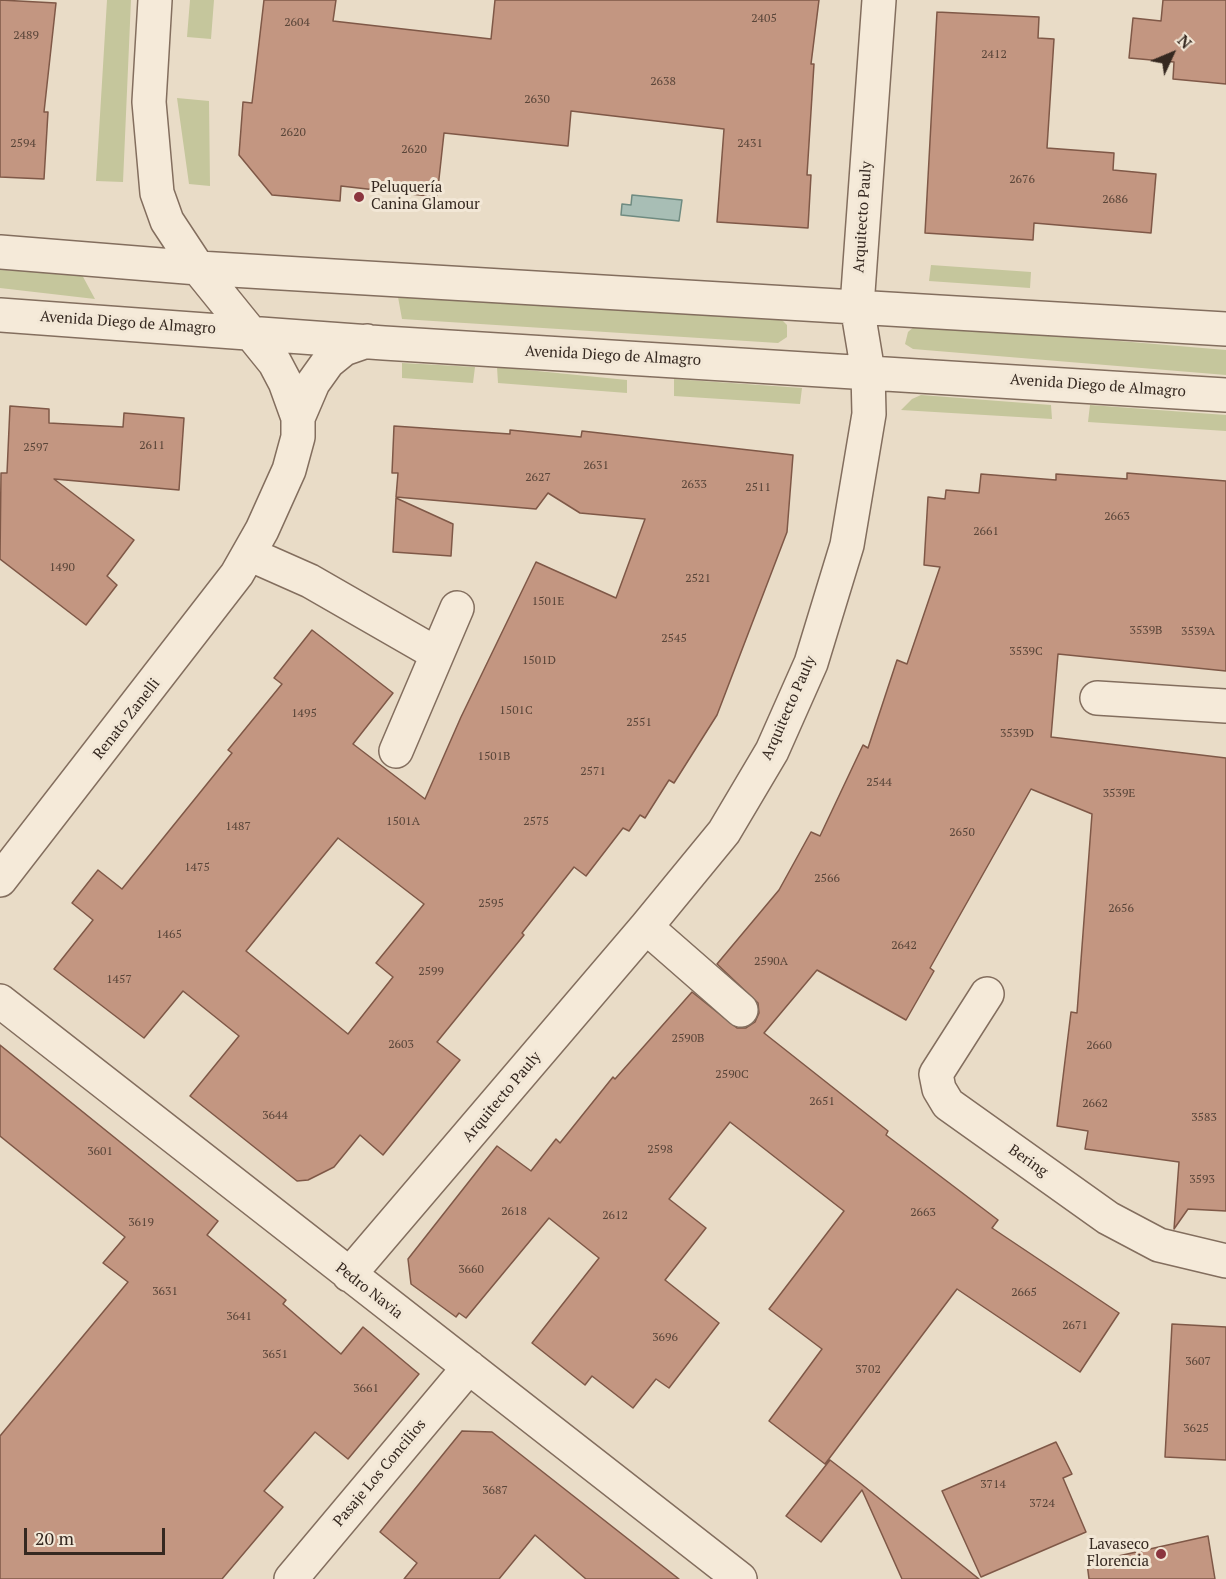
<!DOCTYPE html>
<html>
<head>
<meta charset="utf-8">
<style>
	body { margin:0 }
	#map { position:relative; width:1226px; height:1579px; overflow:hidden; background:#e9dcc7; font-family:"PT Serif",serif }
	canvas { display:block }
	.north { position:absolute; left:1142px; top:24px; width:60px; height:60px; -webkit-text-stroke:4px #f2e7d6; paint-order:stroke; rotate:46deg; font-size:16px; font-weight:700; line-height:24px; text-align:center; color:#352820 }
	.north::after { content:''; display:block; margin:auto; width:21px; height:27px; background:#352820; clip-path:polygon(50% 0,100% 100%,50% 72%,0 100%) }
	.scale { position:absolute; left:24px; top:1528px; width:141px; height:27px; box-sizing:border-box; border:3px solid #352820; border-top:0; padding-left:8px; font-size:18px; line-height:21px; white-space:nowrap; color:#352820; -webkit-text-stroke:4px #f2e7d6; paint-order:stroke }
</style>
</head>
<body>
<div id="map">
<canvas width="1226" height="1579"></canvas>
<div class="north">N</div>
<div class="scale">20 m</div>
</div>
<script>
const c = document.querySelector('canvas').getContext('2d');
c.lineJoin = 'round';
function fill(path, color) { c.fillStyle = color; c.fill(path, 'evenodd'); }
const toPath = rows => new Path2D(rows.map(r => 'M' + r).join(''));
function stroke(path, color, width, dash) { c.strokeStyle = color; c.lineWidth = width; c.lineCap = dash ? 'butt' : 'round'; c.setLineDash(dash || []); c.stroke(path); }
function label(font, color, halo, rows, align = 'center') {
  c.font = font + ' "PT Serif",serif'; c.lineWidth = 6; c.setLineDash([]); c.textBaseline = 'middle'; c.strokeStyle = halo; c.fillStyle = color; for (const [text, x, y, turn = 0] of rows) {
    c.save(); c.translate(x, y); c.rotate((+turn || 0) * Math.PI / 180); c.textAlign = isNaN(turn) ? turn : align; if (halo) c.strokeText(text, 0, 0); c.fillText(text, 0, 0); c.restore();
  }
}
fill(toPath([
	[107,0,131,0,123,182,96,181],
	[190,0,214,0,211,39,187,37],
	[177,98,209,101,210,186,189,184],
	[931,265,1031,272,1030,288,929,281],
	[0,270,81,273,95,299,0,288],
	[398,297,779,317,787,325,787,337,778,343,402,319],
	[917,324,1226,350,1226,375,913,349,905,344,908,332],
	[402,363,475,367,473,383,402,378],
	[497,367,627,380,627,393,498,383],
	[674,379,802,388,800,404,674,396],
	[921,395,1051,405,1052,419,901,410,912,399],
	[1090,405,1226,415,1226,431,1088,422]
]), '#c5c69c');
const water = toPath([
	[632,195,682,200,679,221,621,215,622,204,631,205,632,195]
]);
fill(water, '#a8beb5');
stroke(water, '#6f8b81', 1.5);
const building = toPath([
	[0,0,56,3,44,112,48,112,44,179,0,177,0,0],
	[264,0,336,0,333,21,491,39,495,0,819,0,811,64,814,64,807,175,811,175,808,228,717,222,724,129,571,111,568,146,444,133,437,197,341,186,340,201,272,195,239,155,243,102,252,103,264,0],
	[1163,0,1226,0,1226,84,1173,79,1174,62,1129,58,1133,18,1161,21,1163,0],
	[937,12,1039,17,1038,38,1054,39,1047,148,1114,153,1113,170,1156,174,1151,233,1034,223,1033,240,925,233,937,12],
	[10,406,49,409,49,423,123,427,124,413,184,418,179,490,54,479,134,540,107,576,117,585,86,625,0,559,1,473,7,473,10,406],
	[394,426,510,434,510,430,581,437,582,431,793,455,787,532,717,715,674,783,669,780,645,818,640,815,629,831,623,828,586,876,574,867,522,933,524,935,437,1042,460,1060,383,1155,360,1135,334,1167,308,1180,297,1181,190,1096,239,1036,183,991,144,1038,54,969,93,920,72,903,98,870,122,889,232,753,228,750,282,684,274,678,312,630,393,693,353,744,425,799,461,717,536,562,616,598,645,519,580,513,548,493,536,509,396,497,398,473,392,473,394,426],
	[338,838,424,904,376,963,393,977,348,1034,246,951,338,838],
	[1127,473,1226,481,1226,671,1058,654,1051,737,1226,758,1226,1211,1188,1209,1174,1229,1179,1162,1085,1149,1088,1131,1057,1126,1071,1012,1077,1013,1092,814,1031,789,930,968,934,971,906,1020,817,970,764,1033,888,1131,886,1135,998,1220,992,1228,1119,1313,1080,1372,957,1289,825,1464,769,1421,822,1349,769,1309,844,1211,730,1122,669,1199,706,1228,665,1280,719,1323,669,1388,656,1379,633,1408,592,1376,585,1385,532,1343,599,1258,549,1218,466,1318,459,1313,456,1317,411,1284,408,1259,497,1146,531,1171,556,1139,560,1143,613,1077,615,1079,692,992,737,1028,746,1028,755,1022,759,1013,758,1003,717,964,779,890,811,832,820,836,863,745,868,748,897,660,907,664,940,567,924,565,928,497,945,499,946,490,979,493,981,474,1056,480,1056,474,1127,479,1127,473],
	[396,498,453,524,451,556,393,552,396,498],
	[0,1045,218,1221,207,1235,286,1300,283,1304,341,1354,363,1327,419,1374,348,1459,315,1432,264,1491,283,1507,222,1579,0,1579,0,1436,128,1282,103,1263,125,1237,0,1136,0,1045],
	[1172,1324,1226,1327,1226,1460,1165,1457,1172,1324],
	[462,1431,492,1432,679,1579,586,1579,535,1535,499,1579,404,1579,417,1563,380,1532,462,1431],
	[1056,1442,1072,1474,1063,1478,1086,1532,981,1577,942,1491,1056,1442],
	[830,1460,860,1483,979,1579,902,1579,862,1490,821,1542,786,1516,830,1460],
	[1208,1536,1215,1579,1089,1579,1087,1563,1208,1536]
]);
fill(building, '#c39681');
stroke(building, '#7f5847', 1.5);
const minor = toPath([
	[0,252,198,268,1226,329],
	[0,315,384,343,1226,395],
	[298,418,313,383,328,362,344,349,367,341],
	[249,554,310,581,437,654],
	[1097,698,1226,706],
	[396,751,457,608],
	[0,880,237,574,262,530,289,470,298,437,298,418,285,382,275,363,198,268,167,221,157,193,149,102,155,0],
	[646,927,741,1010],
	[987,994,936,1074,939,1089,948,1104,1108,1218,1159,1245,1226,1261],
	[0,1001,740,1579],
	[349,1275,646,927,724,832,772,751,811,663,847,545,869,414,868,372,857,306,879,0],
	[291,1579,469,1367]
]);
stroke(minor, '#836e5e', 36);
stroke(minor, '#f5ead9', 33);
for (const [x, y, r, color] of [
	[359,197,6,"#8b353e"],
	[1161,1554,6,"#8b353e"]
]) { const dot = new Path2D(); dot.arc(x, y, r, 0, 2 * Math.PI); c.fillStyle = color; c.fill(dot); stroke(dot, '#f2e7d6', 2); }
label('12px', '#584438', null, [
	["2405",764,19],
	["2604",297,23],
	["2489",26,36],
	["2412",994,55],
	["2638",663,82],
	["2630",537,100],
	["2620",293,133],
	["2594",23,144],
	["2431",750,144],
	["2620",414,150],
	["2676",1022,180],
	["2686",1115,200],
	["2611",152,446],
	["2597",36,448],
	["2631",596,466],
	["2627",538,478],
	["2633",694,485],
	["2511",758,488],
	["2663",1117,517],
	["2661",986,532],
	["1490",62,568],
	["2521",698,579],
	["1501E",548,602],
	["3539B",1146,631],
	["3539A",1198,632],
	["2545",674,639],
	["3539C",1026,652],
	["1501D",539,661],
	["1501C",516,711],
	["1495",304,714],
	["2551",639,723],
	["3539D",1017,734],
	["1501B",494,757],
	["2571",593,772],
	["2544",879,783],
	["3539E",1119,794],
	["1501A",403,822],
	["2575",536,822],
	["1487",238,827],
	["2650",962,833],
	["1475",197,868],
	["2566",827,879],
	["2595",491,904],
	["2656",1121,909],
	["1465",169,935],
	["2642",904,946],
	["2590A",771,962],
	["2599",431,972],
	["1457",119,980],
	["2590B",688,1039],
	["2603",401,1045],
	["2660",1099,1046],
	["2590C",732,1075],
	["2651",822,1102],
	["2662",1095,1104],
	["3644",275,1116],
	["3583",1204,1118],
	["2598",660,1150],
	["3601",100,1152],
	["3593",1202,1180],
	["2618",514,1212],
	["2663",923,1213],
	["2612",615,1216],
	["3619",141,1223],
	["3660",471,1270],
	["3631",165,1292],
	["2665",1024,1293],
	["3641",239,1317],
	["2671",1075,1326],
	["3696",665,1338],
	["3651",275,1355],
	["3607",1198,1362],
	["3702",868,1370],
	["3661",366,1389],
	["3625",1196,1429],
	["3714",993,1485],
	["3687",495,1491],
	["3724",1042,1504]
]);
label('15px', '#352820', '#f2e7d6', [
	["Peluquería",371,188],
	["Canina Glamour",371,205],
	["Lavaseco",1149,1545,"right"],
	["Florencia",1149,1562,"right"]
], 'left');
label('15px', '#352820', '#f2e7d6', [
	["Arquitecto Pauly",863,217,-86],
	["Avenida Diego de Almagro",128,323,4],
	["Avenida Diego de Almagro",613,356,3],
	["Avenida Diego de Almagro",1098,386,4],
	["Arquitecto Pauly",789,708,-66],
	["Renato Zanelli",127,719,-52],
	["Arquitecto Pauly",502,1097,-50],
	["Bering",1028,1161,35],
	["Pedro Navia",369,1291,38],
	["Pasaje Los Concilios",380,1473,-50]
]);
</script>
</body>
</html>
